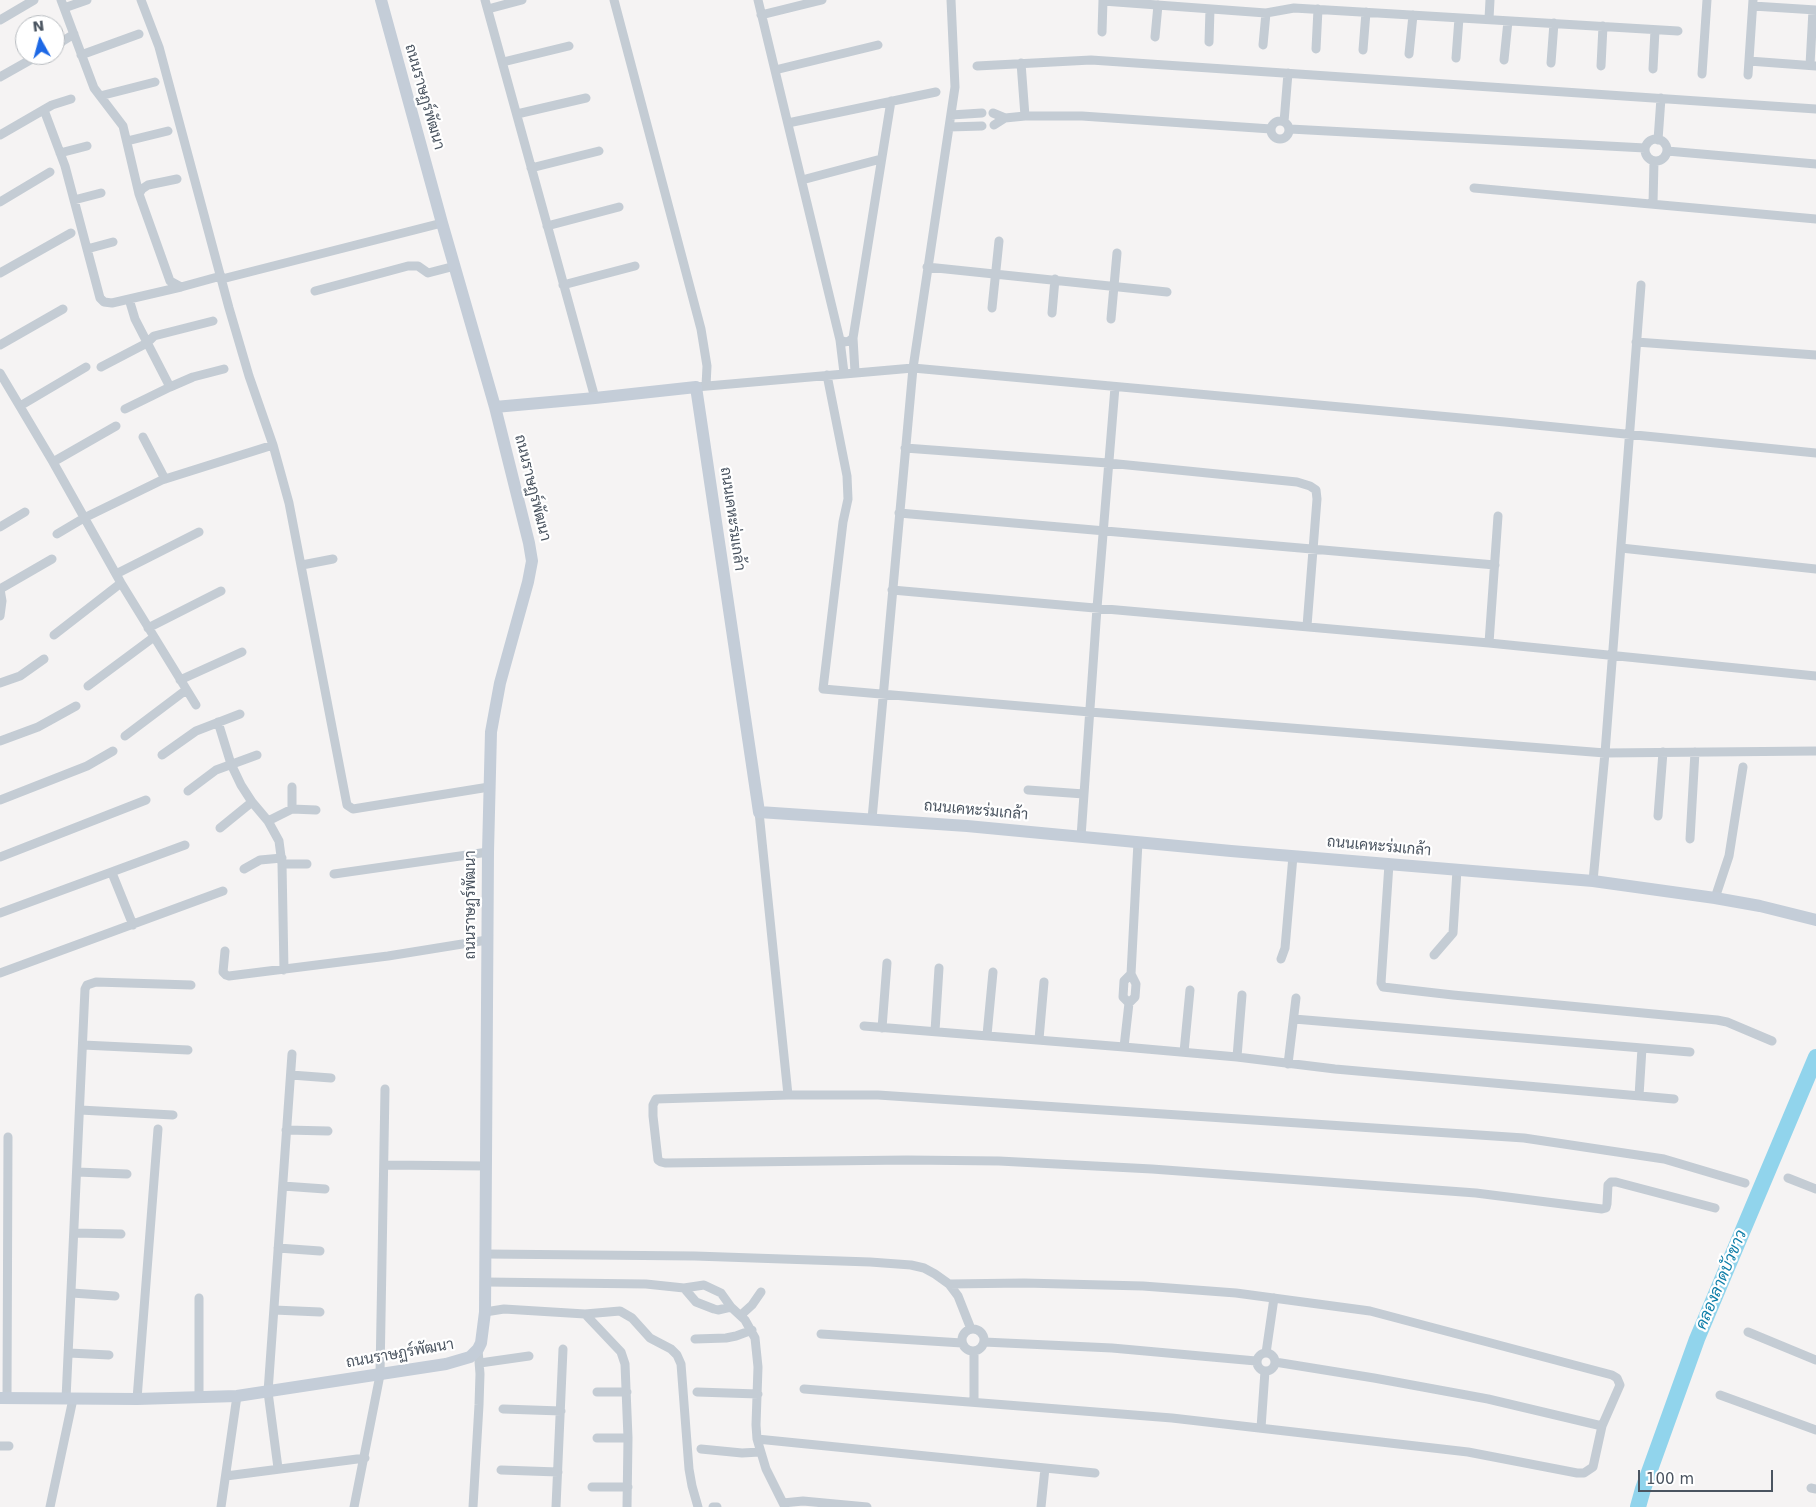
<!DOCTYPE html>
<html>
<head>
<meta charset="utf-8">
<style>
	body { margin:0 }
	#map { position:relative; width:1816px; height:1507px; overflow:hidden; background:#f5f3f3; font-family:"DejaVu Sans",sans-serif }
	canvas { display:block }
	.north { position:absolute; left:15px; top:15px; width:50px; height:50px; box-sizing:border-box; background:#fff; border:1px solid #b7bbbf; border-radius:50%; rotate:353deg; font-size:14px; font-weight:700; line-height:20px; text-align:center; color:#4a5460 }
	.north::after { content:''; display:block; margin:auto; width:18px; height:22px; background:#1d68e5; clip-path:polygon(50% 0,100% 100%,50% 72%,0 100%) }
	.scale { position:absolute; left:1638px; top:1470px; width:135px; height:22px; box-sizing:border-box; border:2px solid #4a5460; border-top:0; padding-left:6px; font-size:15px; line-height:18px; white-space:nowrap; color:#4a5460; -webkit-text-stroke:4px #fff; paint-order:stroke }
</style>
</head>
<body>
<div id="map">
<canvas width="1816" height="1507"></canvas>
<div class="north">N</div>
<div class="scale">100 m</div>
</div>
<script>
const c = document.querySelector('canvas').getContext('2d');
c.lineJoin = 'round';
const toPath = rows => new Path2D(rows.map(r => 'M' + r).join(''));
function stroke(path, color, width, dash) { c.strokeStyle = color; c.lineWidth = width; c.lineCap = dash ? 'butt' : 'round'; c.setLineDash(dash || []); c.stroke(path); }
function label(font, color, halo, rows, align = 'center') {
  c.font = font + ' "DejaVu Sans",Sarabun,sans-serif'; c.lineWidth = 4.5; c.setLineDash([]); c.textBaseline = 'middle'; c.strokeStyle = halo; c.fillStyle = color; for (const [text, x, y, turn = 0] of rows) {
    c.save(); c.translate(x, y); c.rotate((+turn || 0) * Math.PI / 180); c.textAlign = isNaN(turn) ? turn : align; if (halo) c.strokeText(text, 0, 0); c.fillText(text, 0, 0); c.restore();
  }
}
stroke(toPath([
	[1638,1507,1643,1489,1697,1339,1816,1057]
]), '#91d4ec', 16);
stroke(toPath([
	[61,0,94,88,123,126,139,194],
	[141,0,159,47,229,308,249,376,273,445,289,503,347,805,353,809,489,787],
	[485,0,595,398],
	[614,0,701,329,707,366,706,386],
	[758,0,840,340,845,342,849,341,853,338,891,101],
	[1103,1,1266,13,1294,8,1678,31],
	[1753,6,1816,10],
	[64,8,87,0],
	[488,9,522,0],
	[761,15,822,0],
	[1489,19,1490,0],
	[0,20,34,0],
	[1102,32,1103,0],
	[1155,37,1158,5],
	[1209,42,1210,9],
	[1263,45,1266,13],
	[55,46,74,34],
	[1316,49,1318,9],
	[1363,50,1366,12],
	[1409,54,1413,15],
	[81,55,139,34],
	[1456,58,1459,18],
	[1504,60,1508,21],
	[1749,61,1816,66],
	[503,62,569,46],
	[1021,63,1025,116],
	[1551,63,1554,23],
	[1810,65,1813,10],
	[977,66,1091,60,1816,109],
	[1601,66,1603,26],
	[1653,69,1655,30],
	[775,70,878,45],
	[1702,74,1707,0],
	[1748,75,1753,0],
	[0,77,39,55],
	[100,96,155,82],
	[44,110,65,166,100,298,104,302,112,303,181,287],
	[993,113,1005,118],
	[517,114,586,98],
	[951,115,982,113],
	'1271 130a9 9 0 1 1 18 0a9 9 0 1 1-18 0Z',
	[1284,122,1288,73],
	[788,123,936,92],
	[994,125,1005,118,1025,116,1082,116,1271,129],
	[949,127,982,126],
	[1290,129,1645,148],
	[0,135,52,105,71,99],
	'1645 150a11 11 0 1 1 22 0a11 11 0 1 1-22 0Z',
	[1658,140,1661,98],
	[127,141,168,131],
	[1667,151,1816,164],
	[60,153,87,146],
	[531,168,599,151],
	[177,179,148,185,142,189,139,194,170,281,181,287,221,276],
	[802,180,881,159],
	[1474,188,1816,219],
	[74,200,101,193],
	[0,202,50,172],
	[1653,204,1654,161],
	[547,226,619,207],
	[87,249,113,242],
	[927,267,1167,292],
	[0,273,71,233],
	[222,279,442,223],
	[563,285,635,266],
	[315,291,408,266,418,266,428,273,455,266],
	[129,299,135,319,170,387],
	[992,308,999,241],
	[1052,313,1055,279],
	[1111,319,1117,253],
	[853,338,855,372],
	[840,340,844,373],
	[1636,342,1816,355],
	[0,345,63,309],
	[101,367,147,343,154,336,213,321],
	[0,373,53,462,121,583,196,705],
	[827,375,847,476,848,499,843,522,823,689,1090,712,1605,753,1816,751],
	[696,387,913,368,1505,422,1816,453],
	[20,406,86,367],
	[125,409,170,387,193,377,224,369],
	[143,437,165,479],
	[905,448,1108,463,1297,482,1310,486,1316,490,1317,499,1307,626],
	[53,462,116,426],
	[899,513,1495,565],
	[0,527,25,512],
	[57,534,84,518,162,480,273,445],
	[1621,548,1816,569],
	[302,565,333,559],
	[116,574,199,532],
	[0,589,52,559],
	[0,589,2,601,0,616],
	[892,590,1489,643,1816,676],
	[148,628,221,591],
	[54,635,121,583],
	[1489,643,1498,516],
	[180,680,242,652],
	[0,683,20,676,44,659],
	[88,686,154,637],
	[218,722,231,764,241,785,252,802,268,821,279,841,282,864,284,970],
	[125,736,186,690],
	[0,741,38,727,76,706],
	[162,755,196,731,240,714],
	[1028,790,1084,794],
	[188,791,216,770,257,755],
	[0,800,87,766,113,751],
	[292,809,316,810],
	[759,812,788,1095,878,1095,1524,1138,1664,1159,1745,1183],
	[1658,816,1663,752],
	[872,819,913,368,955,87,951,0],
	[268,821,292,809,292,787],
	[220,828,252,802],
	[1081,837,1097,608,1115,387],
	[1690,839,1695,752],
	[0,857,146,800],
	[282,864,307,864],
	[1389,864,1381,983,1383,987,1453,995,1717,1020,1727,1022,1772,1041],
	[244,869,260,860,282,858],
	[112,873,133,925],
	[334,874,488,852],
	[1593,881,1605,753,1641,285],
	[1715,898,1729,856,1743,767],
	[0,913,185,845],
	[225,951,223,972,226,975,229,976,388,956,487,940],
	[1434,955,1453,933,1457,870],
	[1281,959,1285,948,1293,856],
	[0,973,223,891],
	[1129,1003,1123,997,1124,981,1131,974],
	[1294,1019,1690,1052],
	[864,1026,1124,1047,1237,1057,1335,1069,1674,1099],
	[882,1028,887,963],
	[935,1031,939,968],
	[987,1035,993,972],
	[1039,1039,1044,982],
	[83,1045,188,1050],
	[1124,1047,1129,1003,1135,997,1136,984,1131,974,1138,842],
	[1184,1052,1190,990],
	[1237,1057,1242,995],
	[1288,1064,1296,998],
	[291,1075,331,1078],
	[788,1095,656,1099,653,1105,653,1116,658,1160,661,1162,665,1163,907,1160,999,1161,1152,1169,1476,1193,1602,1209,1606,1208,1607,1204,1608,1185,1611,1182,1616,1182,1715,1208],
	[1639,1096,1642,1048],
	[80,1110,173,1115],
	[286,1130,328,1131],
	[384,1165,486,1166],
	[77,1172,127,1174],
	[1788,1178,1816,1189],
	[283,1186,325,1189],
	[74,1233,121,1234],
	[278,1248,320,1251],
	[486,1254,695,1256,870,1262,911,1265,924,1268,935,1274,949,1284,958,1296,971,1329],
	[486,1282,646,1284,684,1288,704,1285,721,1293,731,1307,745,1320,755,1338,758,1367,756,1425,757,1439,766,1469,785,1507],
	[684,1288,696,1302,714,1309,718,1310,731,1307],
	[72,1293,115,1296],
	[274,1310,320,1312],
	[485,1312,504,1309,585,1314,620,1311,632,1318,650,1338,671,1349,677,1355,681,1364,689,1469,692,1486,698,1507],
	[585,1314,621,1352,625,1364,628,1438,627,1507],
	[741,1315,752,1305,761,1292],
	'962 1340a11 11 0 1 1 22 0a11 11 0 1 1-22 0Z',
	[1748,1332,1816,1360],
	[821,1334,962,1343],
	[695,1339,726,1338,736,1336,752,1330],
	[984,1342,1112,1348,1256,1361],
	[974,1351,974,1401],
	'1257 1362a9 9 0 1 1 18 0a9 9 0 1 1-18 0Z',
	[69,1353,109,1355],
	[1266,1353,1274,1298],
	[1275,1362,1374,1378,1488,1399,1602,1426],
	[480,1363,529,1356],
	[804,1389,1172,1418,1468,1452,1577,1473,1584,1473,1593,1467,1602,1426,1620,1385,1617,1378,1612,1375,1370,1311,1236,1293,1143,1286,1024,1283,949,1284],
	[597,1392,627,1392],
	[697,1392,758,1394],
	[1720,1395,1816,1430],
	[199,1396,199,1298],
	[7,1398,8,1137],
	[66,1399,85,989,87,985,96,982,191,985],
	[137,1399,158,1129],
	[503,1409,561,1411],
	[1261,1428,1265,1371],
	[597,1438,628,1438],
	[757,1439,1095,1473],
	[0,1446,9,1446],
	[701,1449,742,1453,760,1452],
	[278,1468,268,1392,292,1054],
	[501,1470,558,1472],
	[226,1476,365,1458],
	[592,1487,628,1487],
	[1811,1488,1816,1489],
	[783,1503,803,1501,867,1507],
	[50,1507,73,1399],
	[221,1507,237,1396],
	[354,1507,380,1375,385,1089],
	[473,1507,479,1405,480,1374,478,1349],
	[556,1507,563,1349],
	[713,1507,717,1507],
	[1041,1507,1045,1468]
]), '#c4ccd4', 9);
stroke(toPath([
	[495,407,595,398,696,387,759,812,967,826,1231,851,1593,881,1715,898,1760,906,1816,920],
	[0,1398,137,1399,237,1396,446,1364,470,1357,478,1349,481,1343,485,1312,488,852,491,732,500,683,528,582,532,561,529,543,495,407,442,223,381,0]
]), '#c4cdd8', 12);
label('15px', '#4a5460', '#fff', [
	["ถนนราษฏร์พัฒนา",424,97,74],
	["ถนนราษฏร์พัฒนา",532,488,76],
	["ถนนเคหะร่มเกล้า",732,519,82],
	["ถนนเคหะร่มเกล้า",976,811,5],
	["ถนนเคหะร่มเกล้า",1379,847,5],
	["ถนนราษฏร์พัฒนา",471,905,-90],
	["ถนนราษฏร์พัฒนา",400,1354,-10]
]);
label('italic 16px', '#0e7ea8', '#fff', [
	["คลองลาดบัวขาว",1722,1280,-67]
]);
</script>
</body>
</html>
